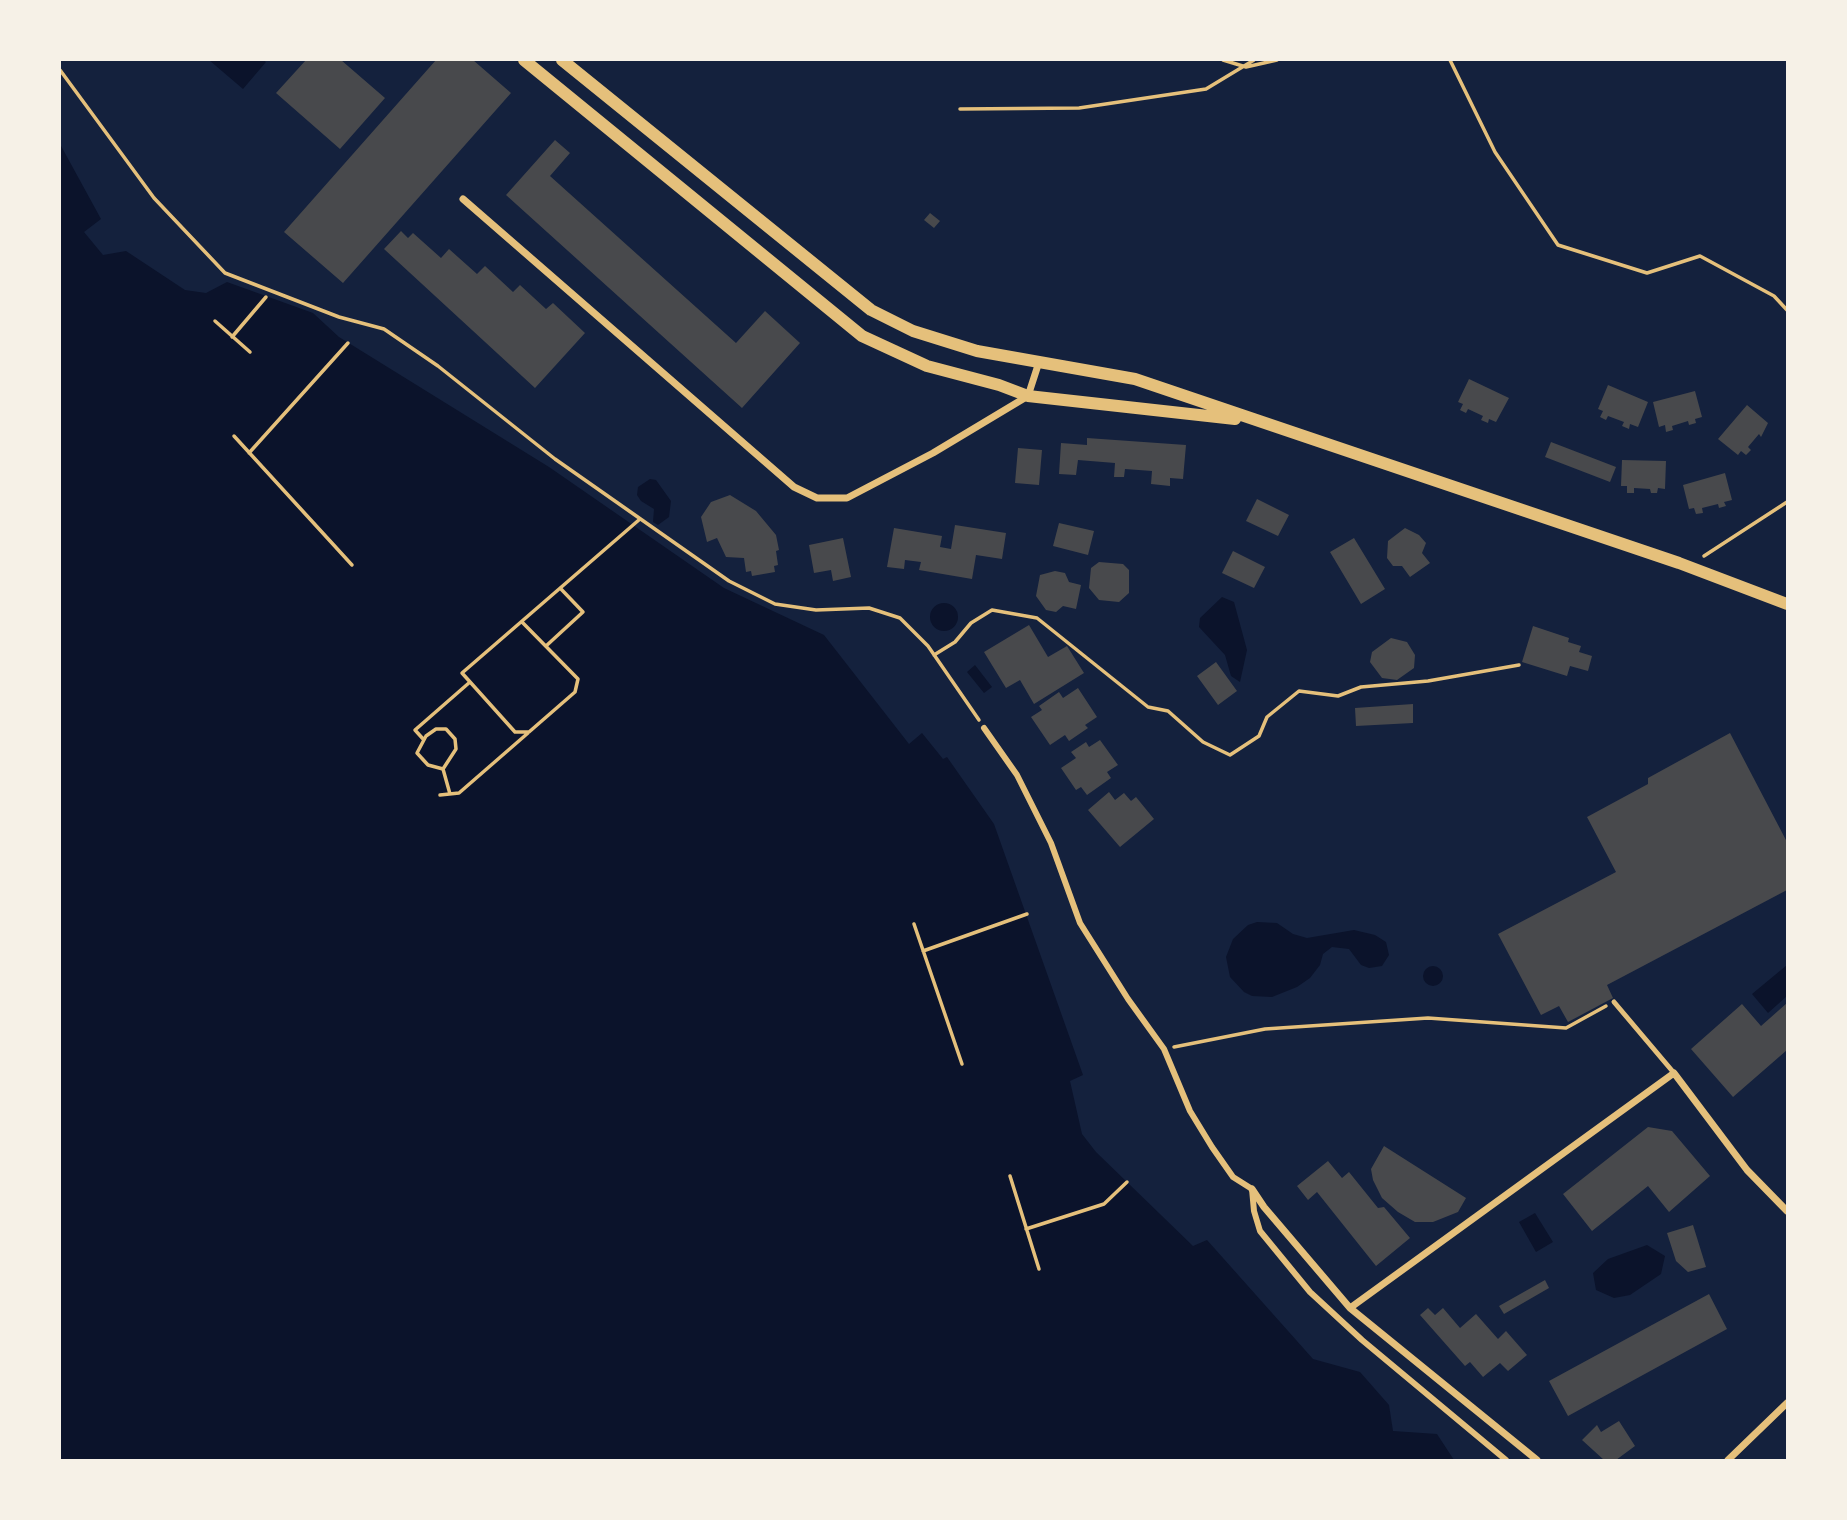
<!DOCTYPE html>
<html>
<head>
<meta charset="utf-8">
<style>
	body { margin:0 }
	#map { position:relative; width:1847px; height:1520px; overflow:hidden; background:#14213d; font-family:Karla,sans-serif }
	canvas { display:block }
	.frame { position:absolute; inset:0; border:61px solid #f6f1e7; pointer-events:none }
</style>
</head>
<body>
<div id="map">
<canvas width="1847" height="1520"></canvas>
<div class="frame"></div>
</div>
<script>
const c = document.querySelector('canvas').getContext('2d');
c.lineJoin = 'round';
function fill(path, color) { c.fillStyle = color; c.fill(path, 'evenodd'); }
const toPath = rows => new Path2D(rows.map(r => 'M' + r).join(''));
function stroke(path, color, width, dash) { c.strokeStyle = color; c.lineWidth = width; c.lineCap = dash ? 'butt' : 'round'; c.setLineDash(dash || []); c.stroke(path); }
fill(toPath([
	[209,60,263,60,266,62,243,89],
	[60,144,101,219,84,232,103,255,126,251,185,290,206,293,227,282,313,313,339,337,549,467,724,588,824,635,909,744,922,733,943,759,947,757,994,824,1083,1075,1070,1081,1082,1134,1096,1152,1193,1246,1207,1240,1313,1359,1360,1372,1389,1405,1393,1431,1437,1434,1454,1460,60,1460],
	[650,479,656,480,671,501,669,517,658,525,653,522,654,509,641,501,637,495,638,487],
	[1222,597,1234,602,1247,650,1240,682,1231,676,1225,655,1199,627,1200,618],
	'930 617a14 14 0 1 1 28 0a14 14 0 1 1-28 0Z',
	[975,665,992,687,984,693,967,672],
	[1257,922,1277,923,1293,934,1307,938,1354,930,1375,935,1386,942,1389,955,1382,966,1369,968,1361,965,1349,949,1332,947,1323,954,1320,965,1310,978,1297,987,1272,997,1252,996,1244,992,1230,977,1226,957,1233,939,1248,925],
	[1787,965,1787,996,1768,1013,1752,994],
	'1423 976a10 10 0 1 1 20 0a10 10 0 1 1-20 0Z',
	[1535,1213,1553,1242,1536,1252,1519,1222],
	[1647,1245,1665,1256,1661,1274,1630,1295,1614,1298,1596,1290,1593,1273,1608,1259]
]), '#0b132b');
fill(toPath([
	[306,60,341,60,385,98,340,149,276,93],
	[436,60,473,60,511,93,343,283,284,232],
	[555,140,570,153,550,176,736,343,765,311,800,343,742,408,506,195],
	[930,213,940,221,934,228,924,220],
	[401,231,408,238,413,233,441,258,449,249,477,274,485,266,513,292,520,285,546,309,553,303,585,333,535,388,384,249],
	[1469,379,1509,398,1496,422,1489,419,1488,423,1481,420,1483,416,1468,409,1466,413,1460,410,1463,404,1458,402],
	[1608,385,1648,402,1638,427,1630,424,1629,429,1622,426,1624,422,1608,416,1606,420,1600,417,1603,411,1598,409],
	[1695,391,1702,417,1695,419,1696,423,1689,425,1688,421,1672,426,1673,430,1666,432,1665,425,1659,427,1653,402],
	[1747,405,1768,423,1761,437,1759,434,1748,447,1751,450,1746,455,1741,451,1738,455,1718,439],
	[1087,438,1186,445,1183,479,1170,478,1170,486,1151,484,1152,471,1125,469,1124,477,1114,477,1115,463,1078,460,1076,475,1059,474,1061,443,1087,445],
	[1551,442,1616,467,1610,482,1545,457],
	[1018,448,1042,450,1039,485,1015,483],
	[1622,460,1666,461,1665,489,1658,488,1657,493,1651,493,1650,489,1634,488,1634,493,1627,493,1627,486,1621,486],
	[1725,473,1732,500,1724,502,1726,506,1719,508,1718,504,1702,508,1703,513,1696,514,1694,508,1689,509,1683,485],
	[730,495,756,511,776,535,779,550,776,551,778,565,774,566,775,572,752,576,751,571,746,572,744,558,726,557,717,538,707,542,701,517,711,502],
	[1257,499,1289,515,1278,536,1246,521],
	[1059,523,1094,531,1088,555,1053,546],
	[955,525,1006,533,1002,559,976,555,972,579,919,570,921,562,905,560,904,569,887,567,894,528,942,536,940,547,951,549],
	[1405,528,1419,535,1426,543,1422,553,1430,563,1410,577,1402,566,1393,566,1387,558,1388,541],
	[843,538,851,577,833,581,831,570,814,573,809,545],
	[1354,538,1385,589,1361,604,1330,552],
	[1233,551,1265,567,1254,588,1222,573],
	[1099,562,1123,564,1129,570,1129,593,1119,602,1099,600,1089,588,1091,568],
	[1055,571,1065,573,1069,582,1081,585,1076,609,1063,606,1056,612,1046,610,1036,596,1040,575],
	[1029,625,1048,657,1067,646,1084,673,1034,704,1020,680,1006,688,984,652],
	[1533,626,1569,638,1568,642,1581,646,1579,652,1592,656,1588,671,1570,666,1567,676,1522,662],
	[1391,638,1407,642,1415,655,1414,668,1397,680,1382,678,1370,662,1372,652],
	[1216,662,1237,691,1218,705,1197,676],
	[1078,688,1097,717,1085,725,1088,728,1069,741,1065,735,1050,745,1031,717,1042,710,1039,706,1059,692,1063,698],
	[1413,704,1413,723,1356,726,1355,708],
	[1730,733,1787,842,1787,890,1607,985,1613,998,1568,1022,1559,1006,1541,1015,1498,934,1616,872,1587,817,1648,784,1648,778],
	[1100,740,1118,765,1107,772,1111,778,1087,795,1081,787,1076,790,1061,768,1076,758,1071,752,1086,742,1089,747],
	[1109,792,1115,800,1124,793,1131,801,1136,797,1154,819,1120,847,1088,810],
	[1787,1003,1787,1050,1733,1097,1691,1049,1742,1004,1761,1026],
	[1648,1127,1672,1131,1710,1176,1669,1212,1648,1186,1592,1231,1563,1194],
	[1384,1146,1466,1198,1458,1212,1433,1222,1415,1222,1398,1212,1382,1198,1373,1180,1371,1169],
	[1328,1161,1342,1178,1349,1172,1378,1208,1384,1207,1410,1238,1376,1266,1317,1192,1308,1200,1297,1186],
	[1693,1225,1706,1267,1688,1272,1676,1261,1667,1233],
	[1545,1280,1549,1288,1504,1314,1499,1306],
	[1709,1294,1727,1329,1568,1416,1549,1381],
	[1428,1308,1435,1315,1443,1308,1460,1328,1476,1314,1498,1339,1506,1331,1527,1355,1508,1371,1500,1363,1483,1377,1470,1362,1465,1366,1420,1315],
	[1619,1421,1635,1446,1616,1460,1604,1460,1582,1440,1597,1425,1601,1432]
]), '#48494c');
stroke(toPath([
	[1223,60,1246,67,1277,60],
	[1450,60,1495,152,1558,245,1647,273,1700,256,1774,296,1787,310],
	[60,70,154,198,225,273,339,317,384,329,438,366,555,459,729,581,775,604,816,610,869,608,900,618,928,646,979,720],
	[960,109,1079,108,1206,89,1254,60],
	[215,321,250,352],
	[232,337,266,297],
	[234,436,352,565],
	[249,453,348,343],
	[1704,556,1787,502],
	[522,622,578,679,575,692,529,732,515,732,462,673,640,519],
	[546,646,583,612,561,589],
	[934,655,955,642,971,623,992,610,1037,618,1148,707,1168,711,1203,742,1230,755,1259,736,1267,717,1299,691,1338,696,1361,687,1428,681,1519,665],
	[424,740,415,730,470,682],
	[443,769,428,765,417,753,426,736,436,729,446,729,455,739,456,749,443,769,450,794],
	[440,795,459,793,528,733],
	[914,924,962,1064],
	[923,951,1027,914],
	[1174,1047,1265,1029,1428,1018,1566,1028,1606,1006],
	[1010,1176,1039,1269],
	[1026,1229,1104,1204,1127,1182]
]), '#e5c07b', 3.5);
stroke(toPath([
	[1614,1002,1674,1073]
]), '#e5c07b', 5);
stroke(toPath([
	[984,728,1017,775,1051,843,1080,923,1128,999,1164,1049,1190,1111,1212,1147,1233,1177,1252,1189,1254,1211,1260,1231,1310,1292,1362,1340,1506,1460]
]), '#e5c07b', 6);
stroke(toPath([
	[463,199,794,487,817,498,847,498,933,453,1028,396,1039,362],
	[1252,1189,1264,1207,1350,1308,1537,1460],
	[1350,1308,1674,1073,1747,1170,1787,1211],
	[1728,1460,1787,1403]
]), '#e5c07b', 7);
stroke(toPath([
	[524,60,862,336,927,366,999,385,1028,396,1235,419],
	[562,60,871,310,913,331,977,351,1135,379,1679,563,1787,604]
]), '#e5c07b', 12);
</script>
</body>
</html>
